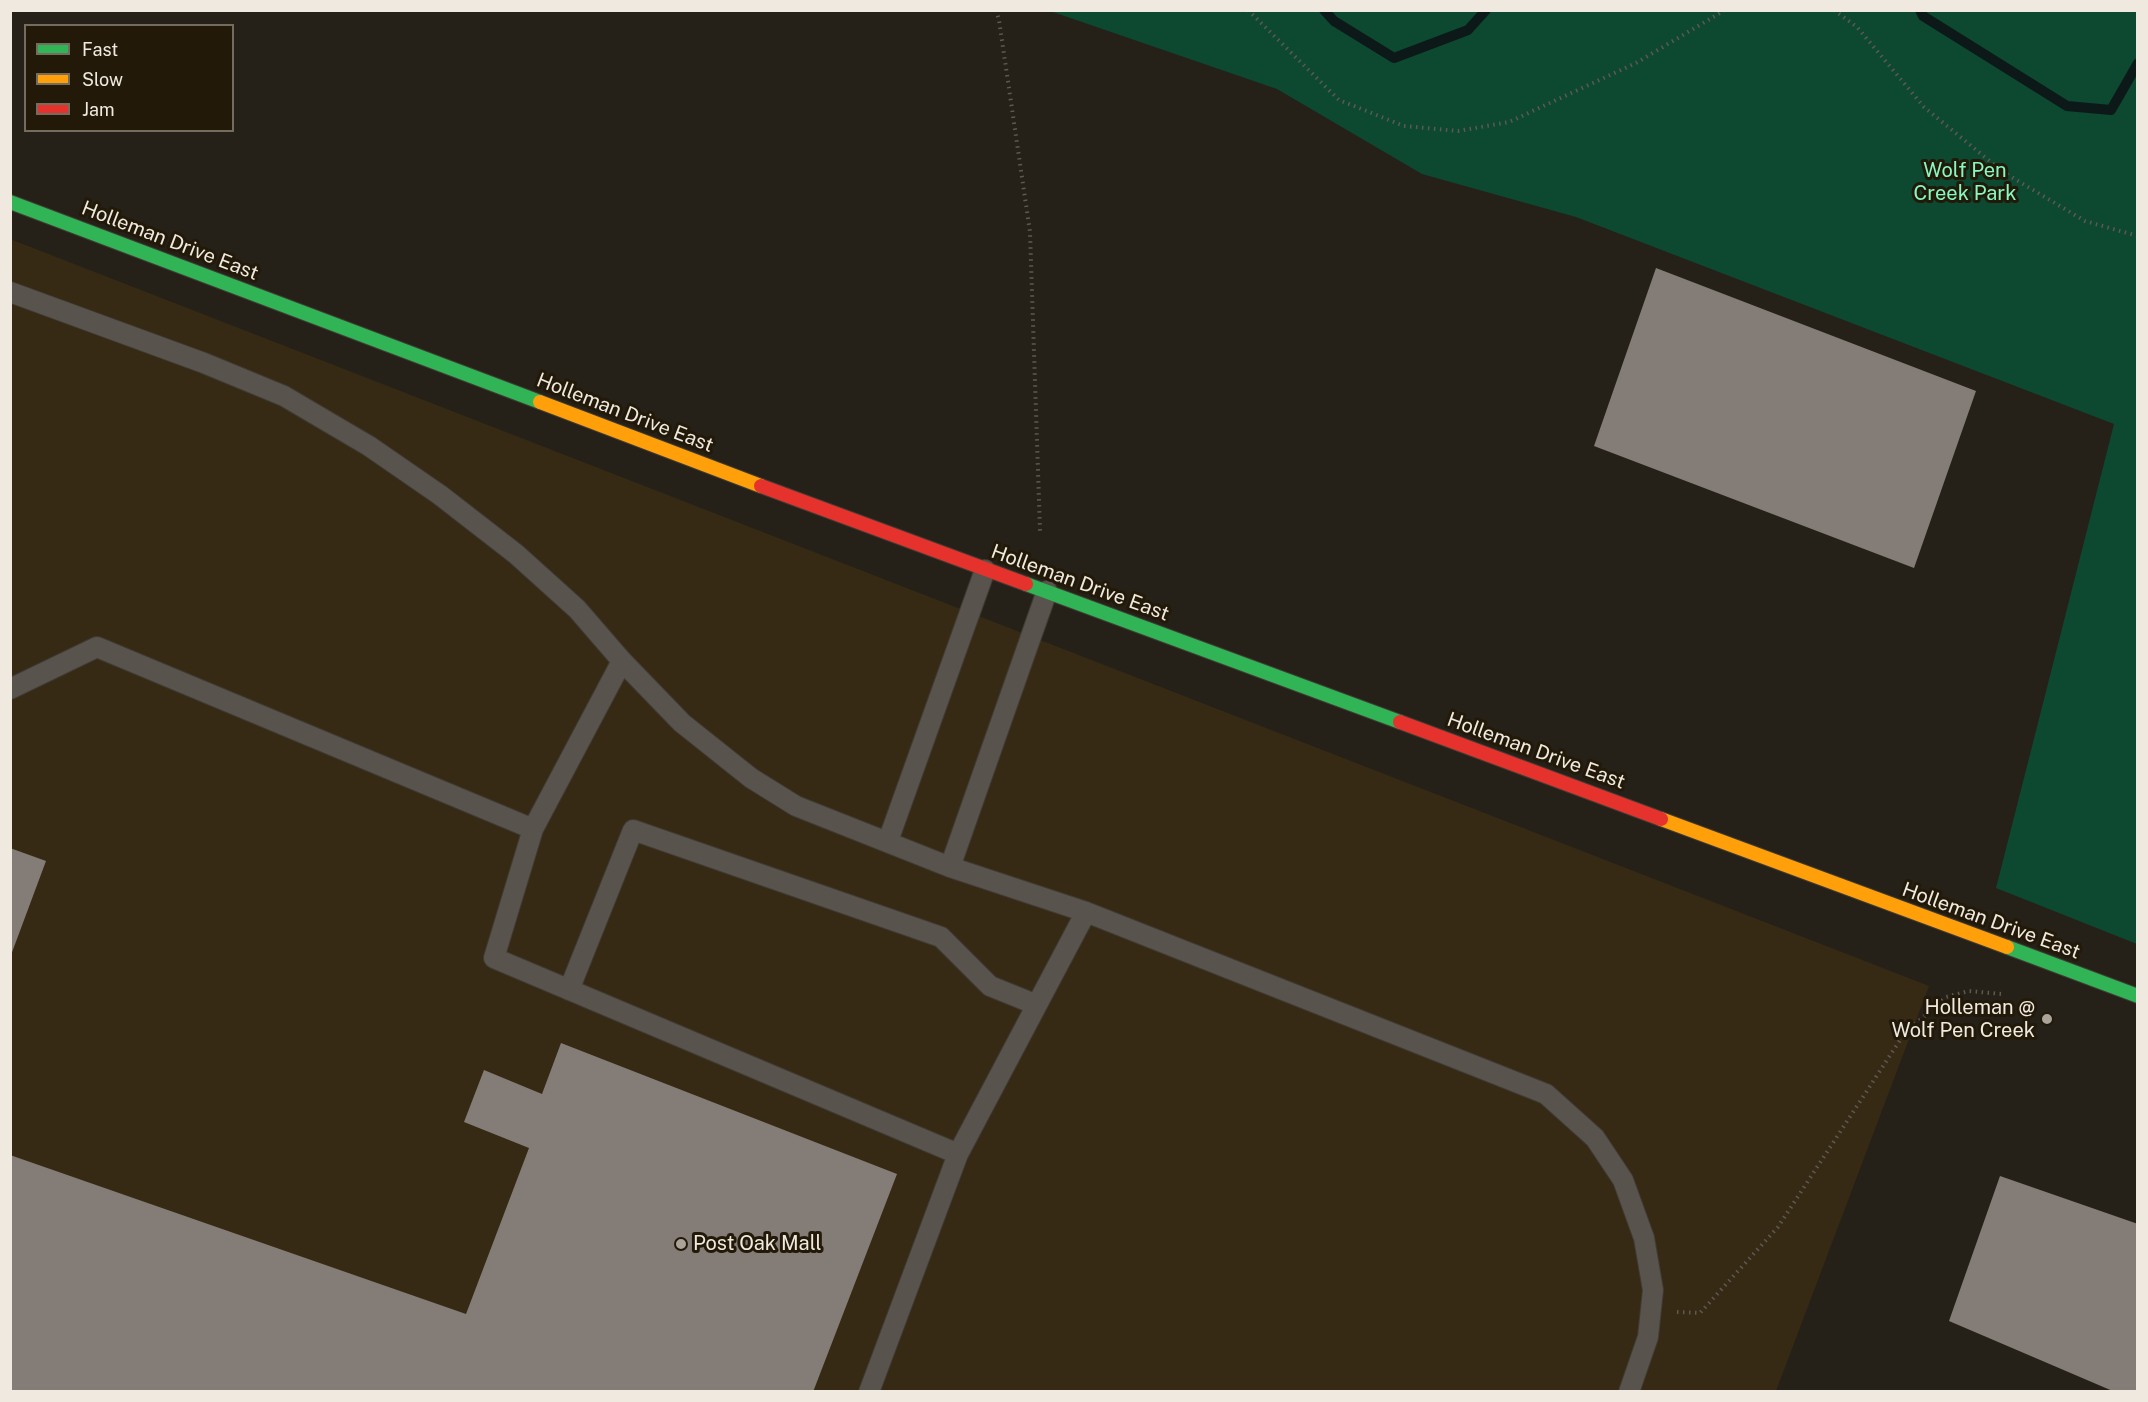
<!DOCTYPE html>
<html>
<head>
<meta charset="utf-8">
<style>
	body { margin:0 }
	#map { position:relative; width:2148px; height:1402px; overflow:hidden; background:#262118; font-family:"Public Sans",sans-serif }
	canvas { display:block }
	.frame { position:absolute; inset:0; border:12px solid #efe9df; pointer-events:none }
	.legend { position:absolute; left:24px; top:24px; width:210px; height:108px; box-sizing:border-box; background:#221908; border:2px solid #746c5e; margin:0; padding:8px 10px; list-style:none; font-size:18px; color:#efe9df }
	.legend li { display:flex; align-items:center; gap:12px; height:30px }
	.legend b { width:30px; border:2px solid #746c5e }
</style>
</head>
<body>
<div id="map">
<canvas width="2148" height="1402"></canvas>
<div class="frame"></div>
<ul class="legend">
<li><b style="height:8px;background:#30b455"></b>Fast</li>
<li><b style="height:8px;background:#ff9f0a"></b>Slow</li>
<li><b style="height:8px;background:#e5322d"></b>Jam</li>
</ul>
</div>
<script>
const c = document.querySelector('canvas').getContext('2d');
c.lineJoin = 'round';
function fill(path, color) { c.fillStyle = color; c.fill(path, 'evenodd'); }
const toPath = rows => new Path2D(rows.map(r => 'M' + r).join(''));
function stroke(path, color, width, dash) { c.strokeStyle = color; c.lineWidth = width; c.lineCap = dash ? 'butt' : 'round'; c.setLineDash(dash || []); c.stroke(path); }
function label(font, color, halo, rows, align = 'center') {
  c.font = font + ' "Public Sans",sans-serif'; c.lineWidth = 6; c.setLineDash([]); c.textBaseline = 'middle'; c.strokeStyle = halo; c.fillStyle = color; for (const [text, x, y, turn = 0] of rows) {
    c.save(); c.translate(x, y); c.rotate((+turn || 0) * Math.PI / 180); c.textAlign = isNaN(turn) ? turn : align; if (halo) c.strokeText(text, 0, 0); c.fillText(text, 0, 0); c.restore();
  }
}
fill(toPath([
	[10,239,1929,986,1776,1391,11,1391]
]), '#362a14');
fill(toPath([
	[1050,11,2137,11,2137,944,1996,888,2114,424,1576,217,1422,174,1277,89]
]), '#0d4830');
stroke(toPath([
	[1324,10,1334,21,1394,58,1468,30,1486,10],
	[1920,10,1923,16,2067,106,2111,110,2138,63]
]), '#0d1918', 10);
fill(toPath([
	[1656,268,1976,391,1914,568,1594,446],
	[10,848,46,861,11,955,10,955],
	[561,1043,897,1174,813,1392,10,1392,10,1155,466,1314,529,1148,464,1122,484,1070,542,1094],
	[2000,1176,2138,1224,2138,1392,2115,1392,1949,1321]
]), '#847d77');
const lane = toPath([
	[10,292,204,363,284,396,369,446,440,495,516,554,577,609,622,661,682,723,751,778,796,806,950,867,1086,912,1546,1094,1595,1138,1623,1180,1644,1238,1653,1290,1648,1337,1629,1392],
	[10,689,97,647,533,829,622,661],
	[533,829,494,958,958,1154],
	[888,841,985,570],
	[950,867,1047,591],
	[569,990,633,830,941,937,990,986,1037,1005],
	[869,1392,958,1154,1086,912]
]);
const fast = toPath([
	[10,202,540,402],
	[1026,584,1400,722],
	[2007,947,2138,996]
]);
const slow = toPath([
	[540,402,761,486],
	[1661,819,2007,947]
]);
const jam = toPath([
	[761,486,1026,584],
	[1400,722,1661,819]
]);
stroke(lane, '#403b34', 22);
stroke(fast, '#403b34', 16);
stroke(slow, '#403b34', 16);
stroke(jam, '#403b34', 16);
stroke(toPath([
	[996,10,999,20,1030,232,1040,531],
	[1248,10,1339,100,1404,126,1458,131,1509,122,1636,63,1725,10],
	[1834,10,1857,27,1924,107,2003,172,2085,221,2138,236],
	[1677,1312,1700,1313,1778,1227,1904,1034,1946,997,1969,991,2002,994]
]), '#5d5953', 4, [1.5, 4.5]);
stroke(lane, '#58544d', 20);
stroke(fast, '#30b455', 14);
stroke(slow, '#ff9f0a', 14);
stroke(jam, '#e5322d', 14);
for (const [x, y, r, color] of [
	[2047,1019,6,"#a9a399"],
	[681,1244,6,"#a9a399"]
]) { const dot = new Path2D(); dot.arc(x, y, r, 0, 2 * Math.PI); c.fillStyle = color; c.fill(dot); stroke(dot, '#221908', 2); }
label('20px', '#86f8c2', '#221908', [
	["Wolf Pen",1965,171],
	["Creek Park",1965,194]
]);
label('20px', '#efe9df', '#221908', [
	["Holleman Drive East",170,241,21],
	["Holleman Drive East",625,413,21],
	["Holleman Drive East",1080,583,20],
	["Holleman Drive East",1536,751,20],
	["Holleman Drive East",1991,921,20]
]);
label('20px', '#efe9df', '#221908', [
	["Holleman @",2035,1008],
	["Wolf Pen Creek",2035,1031],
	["Post Oak Mall",693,1244,"left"]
], 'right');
</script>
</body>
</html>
